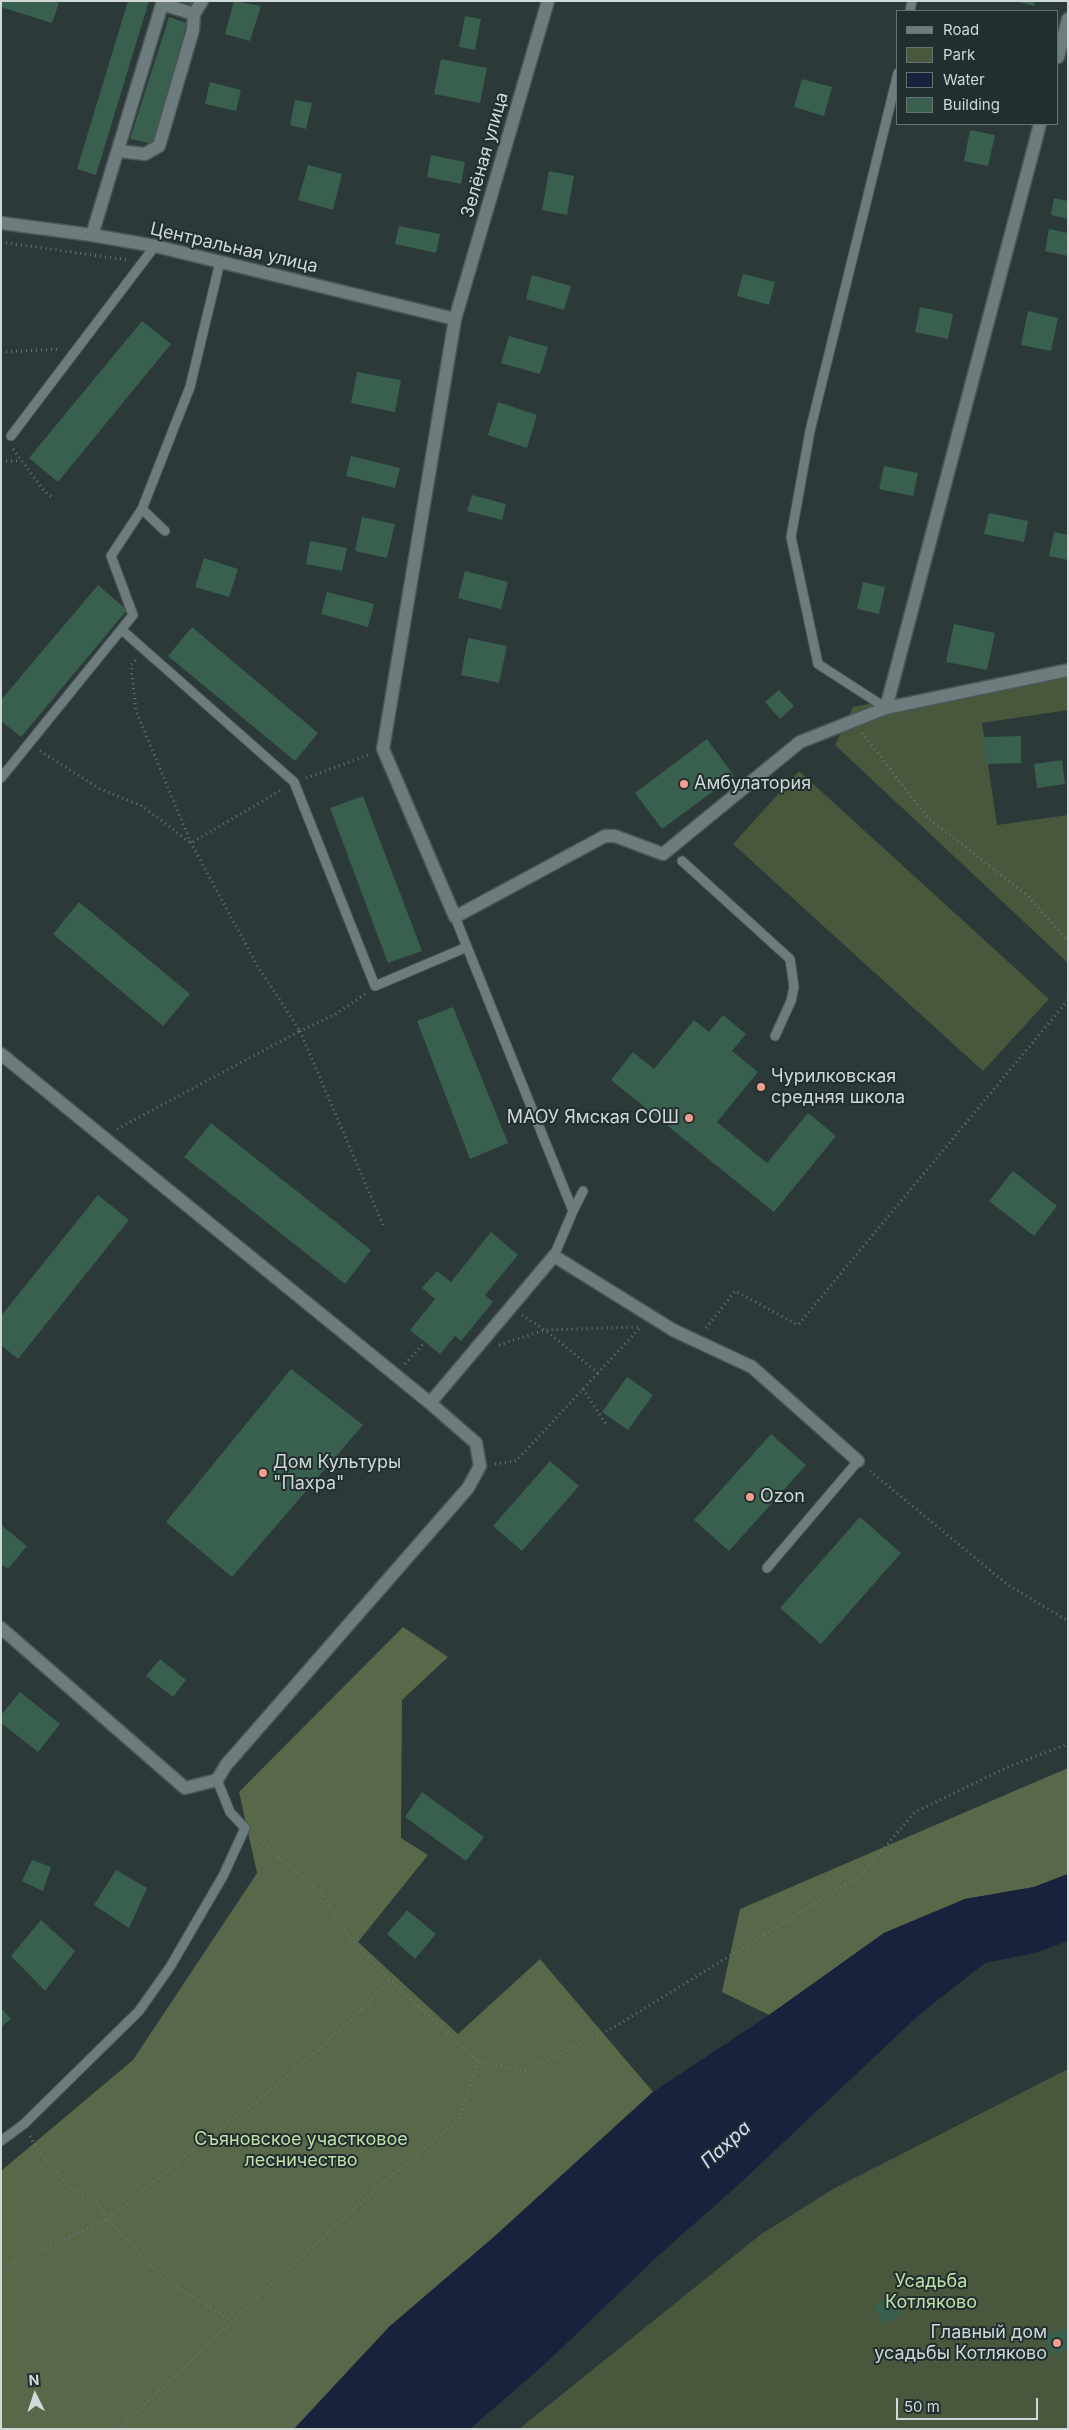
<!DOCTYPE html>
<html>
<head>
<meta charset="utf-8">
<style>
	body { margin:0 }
	#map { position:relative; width:1069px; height:2430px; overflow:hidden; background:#2b3939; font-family:Inter,sans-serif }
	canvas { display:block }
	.frame { position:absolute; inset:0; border:2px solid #d0d8d8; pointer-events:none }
	.legend { position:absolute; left:896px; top:10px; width:162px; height:115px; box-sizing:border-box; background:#212f2f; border:1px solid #677373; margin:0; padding:6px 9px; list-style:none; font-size:15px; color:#d0d8d8 }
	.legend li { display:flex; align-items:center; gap:10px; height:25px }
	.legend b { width:25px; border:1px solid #677373 }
	.north { position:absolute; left:10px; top:2370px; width:50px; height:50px; -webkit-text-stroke:4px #212f2f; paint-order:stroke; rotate:356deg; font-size:14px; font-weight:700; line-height:20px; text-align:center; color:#d0d8d8 }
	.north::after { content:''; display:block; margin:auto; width:18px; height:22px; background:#d0d8d8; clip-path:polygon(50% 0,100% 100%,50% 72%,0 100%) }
	.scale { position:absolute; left:896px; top:2398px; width:142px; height:22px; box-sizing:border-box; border:2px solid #d0d8d8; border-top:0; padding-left:6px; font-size:15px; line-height:18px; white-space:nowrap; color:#d0d8d8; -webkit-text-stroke:4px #212f2f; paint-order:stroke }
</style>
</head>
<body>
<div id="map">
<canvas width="1069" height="2430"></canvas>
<div class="frame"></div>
<ul class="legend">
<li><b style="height:6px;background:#6d7d7d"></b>Road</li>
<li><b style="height:14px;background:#49573c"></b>Park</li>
<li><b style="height:14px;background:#18223c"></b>Water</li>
<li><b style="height:14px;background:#395f4e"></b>Building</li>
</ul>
<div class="north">N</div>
<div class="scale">50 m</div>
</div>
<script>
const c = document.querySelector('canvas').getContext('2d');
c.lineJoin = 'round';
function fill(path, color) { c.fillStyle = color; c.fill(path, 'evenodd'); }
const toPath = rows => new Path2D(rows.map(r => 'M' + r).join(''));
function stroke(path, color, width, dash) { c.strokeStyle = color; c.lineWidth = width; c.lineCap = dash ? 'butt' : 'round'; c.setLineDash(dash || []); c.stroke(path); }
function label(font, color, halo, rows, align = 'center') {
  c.font = font + ' Inter,sans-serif'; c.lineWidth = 4; c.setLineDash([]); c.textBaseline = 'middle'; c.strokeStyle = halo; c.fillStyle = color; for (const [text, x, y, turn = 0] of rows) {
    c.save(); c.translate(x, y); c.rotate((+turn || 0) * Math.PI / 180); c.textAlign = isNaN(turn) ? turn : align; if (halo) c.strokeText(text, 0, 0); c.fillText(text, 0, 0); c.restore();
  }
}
fill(toPath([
	[1068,667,1068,710,982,723,997,825,1068,815,1068,963,835,745,853,707],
	[799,771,1049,999,983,1071,733,844],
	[1068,2069,1068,2429,519,2429,760,2235,833,2189]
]), '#49573c');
fill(toPath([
	[403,1627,448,1657,402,1700,401,1838,428,1855,358,1942,458,2034,540,1959,653,2092,495,2236,389,2327,294,2429,1,2429,1,2171,133,2060,257,1873,239,1792],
	[1068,1768,1068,1874,1034,1887,965,1899,884,1933,769,2015,722,1992,740,1909]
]), '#586849');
fill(toPath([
	[1068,1874,1068,1941,1035,1953,985,1963,920,2014,736,2187,660,2254,546,2363,470,2429,294,2429,389,2327,495,2236,653,2092,769,2015,884,1933,965,1899,1034,1887]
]), '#18223c');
fill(toPath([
	[1,1,52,1,59,3,52,23,1,7],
	[128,1,149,1,96,175,77,169],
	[180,1,196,1,195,6],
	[234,1,261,6,250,41,225,34],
	[1015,1,1035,1,1034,6],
	[465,16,481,19,475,50,459,47],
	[169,17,187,23,154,144,130,139],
	[441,59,487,68,480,103,434,94],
	[802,79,832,87,824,116,794,107],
	[210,82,241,90,236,111,205,104],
	[295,100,312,103,306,129,290,125],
	[970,130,995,135,988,166,964,161],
	[431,155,465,162,461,184,427,177],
	[308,165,342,174,333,210,298,200],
	[549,171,574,176,567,215,542,210],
	[1054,198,1068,201,1068,219,1051,215],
	[399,226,440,234,436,253,395,244],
	[1049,229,1068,233,1068,256,1045,251],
	[743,274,775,282,769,305,737,296],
	[532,275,571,286,564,310,526,299],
	[920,307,953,314,948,339,915,332],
	[1028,311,1058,318,1051,351,1021,345],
	[142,321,171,344,58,482,29,458],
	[509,336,548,347,540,374,501,363],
	[357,372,401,380,395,412,351,403],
	[498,402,537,415,527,448,488,435],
	[351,456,400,468,395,488,346,476],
	[884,466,918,473,913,496,879,489],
	[472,495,506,504,502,520,467,511],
	[989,513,1028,521,1024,542,984,534],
	[362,517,395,524,387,558,355,551],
	[1054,532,1068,535,1068,560,1049,556],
	[310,541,347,548,342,571,306,564],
	[204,558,238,569,229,597,195,587],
	[465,571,508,582,501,609,458,598],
	[863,582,885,587,879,614,857,609],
	[98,585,127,610,21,737,1,721,1,700],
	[327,592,374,604,368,627,321,614],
	[954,624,995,633,987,670,946,662],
	[192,627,318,733,295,761,168,656],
	[468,638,507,646,499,683,461,675],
	[779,690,794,706,780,719,765,702],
	[1021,736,1021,763,985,764,984,737],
	[707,739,734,776,662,829,635,793],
	[1062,760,1065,784,1037,788,1034,764],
	[363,796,422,951,388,963,330,808],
	[79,902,190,994,163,1026,53,934],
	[453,1007,508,1143,470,1159,417,1021],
	[723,1015,746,1034,732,1051,758,1072,717,1122,767,1163,808,1113,836,1136,774,1212,611,1080,633,1052,654,1069,694,1020,709,1032],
	[211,1123,371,1250,345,1284,184,1157],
	[1013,1171,1057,1206,1034,1236,989,1201],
	[98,1195,129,1220,18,1359,1,1345,1,1316],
	[491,1232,518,1255,485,1295,493,1302,461,1341,455,1336,440,1354,410,1330,435,1299,422,1288,437,1271,451,1282],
	[291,1369,363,1425,232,1577,166,1522],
	[627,1377,653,1395,628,1430,602,1412],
	[771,1434,806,1465,729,1551,694,1520],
	[550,1461,579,1486,522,1551,493,1526],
	[860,1517,901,1553,821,1644,780,1608],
	[1,1525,27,1546,8,1569,1,1564],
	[160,1659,186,1680,173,1697,146,1676],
	[20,1692,60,1724,38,1752,1,1723,1,1715],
	[422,1792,484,1837,466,1861,405,1817],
	[32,1860,51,1867,43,1891,22,1881],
	[116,1870,147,1888,129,1928,94,1905],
	[407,1910,436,1934,415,1959,387,1934],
	[41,1920,75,1951,45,1991,11,1956],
	[1,2008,11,2019,1,2027],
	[892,2296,901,2314,883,2324,873,2305],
	[1068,2326,1068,2349,1053,2356,1044,2337]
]), '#395f4e');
const service = toPath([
	[910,11,912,1],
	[11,436,155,246],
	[165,531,142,509,190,387,220,262],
	[122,630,294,782,375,986,467,947],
	[886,708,818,664,791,537,810,431,898,73],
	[1,778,133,615,111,556,142,509],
	[682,861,790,959,794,987,791,1001,775,1036],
	[455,917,573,1211,554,1256],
	[573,1211,583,1191],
	[767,1568,858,1461],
	[1,2141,24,2124,139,2011,170,1967,223,1876,245,1828,230,1812,217,1780]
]);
const minor = toPath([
	[194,14,202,1],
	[1058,57,1068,19],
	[118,151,145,154,159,146,193,30,194,14,162,4],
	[92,235,163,1],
	[455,319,383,749,455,917,605,836,615,836,663,854,800,742,886,708,1068,670],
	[886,708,1040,124],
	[1,1054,430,1403,476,1443,480,1466,468,1488,226,1765,217,1780,185,1788,1,1628],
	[430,1403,554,1256,673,1330,752,1367,858,1461]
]);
const tertiary = toPath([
	[1,223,92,235,155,246,455,319,548,1]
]);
stroke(service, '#4c5757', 11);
stroke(minor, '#4c5757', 15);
stroke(tertiary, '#4c5757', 15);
stroke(toPath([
	[1,242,128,260],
	[1,352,60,349],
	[13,449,44,491,54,499],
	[1,461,21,461],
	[862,733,928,818,1027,895,1068,941],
	[40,751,100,789,142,806,191,843,283,789],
	[306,778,371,754],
	[365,994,336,1014,300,1031,383,1225],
	[117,1129,300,1031,257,965,191,843,136,711,131,665,137,659],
	[522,1315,545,1330,598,1373,641,1327],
	[706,1328,735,1291,798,1325,1068,1000],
	[499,1345,545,1330,638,1327],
	[405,1364,425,1342],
	[583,1389,606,1424],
	[495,1464,516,1461,598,1373],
	[870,1471,1008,1585,1068,1621],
	[256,1837,323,1895,347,1934,373,1963,458,2043,479,2061,525,2071,616,2026,861,1875,915,1812,1010,1766,1068,1744],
	[30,2136,37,2149,70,2188,96,2202,108,2219,212,2134,257,2102,318,2050,372,2000,390,1979],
	[1,2269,108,2219,162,2278,232,2321],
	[119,2429,279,2277,374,2191,458,2120,479,2061]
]), '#697474', 3, [1, 4]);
stroke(service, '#6d7d7d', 9);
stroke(minor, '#6d7d7d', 12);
stroke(tertiary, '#6d7d7d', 12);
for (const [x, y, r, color] of [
	[684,784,5,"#f59d8e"],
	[761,1087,5,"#f59d8e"],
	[689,1118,5,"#f59d8e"],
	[263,1473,5,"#f59d8e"],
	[750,1497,5,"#f59d8e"],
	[1057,2343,5,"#f59d8e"]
]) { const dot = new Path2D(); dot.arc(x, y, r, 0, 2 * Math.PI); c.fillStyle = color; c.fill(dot); stroke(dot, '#212f2f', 2); }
label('18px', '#d0d8d8', '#212f2f', [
	["Зелёная улица",485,155,-74],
	["Центральная улица",234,248,13]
]);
label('18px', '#d0d8d8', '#212f2f', [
	["Амбулатория",694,784],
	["Чурилковская",771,1077],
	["средняя школа",771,1098],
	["МАОУ Ямская СОШ",679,1118,"right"],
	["Дом Культуры",273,1463],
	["\"Пахра\"",273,1484],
	["Ozon",760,1497],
	["Главный дом",1047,2333,"right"],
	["усадьбы Котляково",1047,2354,"right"]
], 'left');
label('18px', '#c2e0a8', '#212f2f', [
	["Съяновское участковое",301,2140],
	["лесничество",301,2161],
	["Усадьба",931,2282],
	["Котляково",931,2303]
]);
label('italic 19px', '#ceddff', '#212f2f', [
	["Пахра",726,2145,-42]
]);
</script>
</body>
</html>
